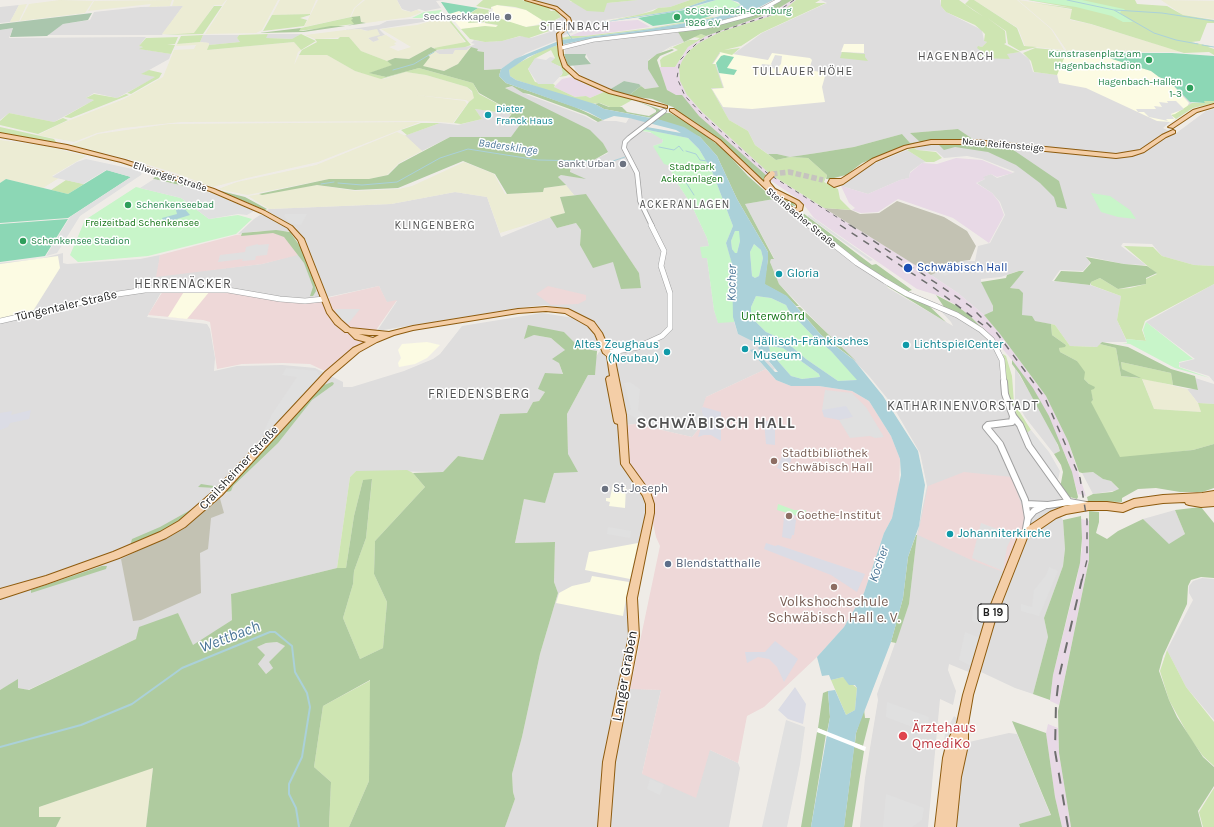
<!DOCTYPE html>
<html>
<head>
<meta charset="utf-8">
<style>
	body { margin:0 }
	canvas { display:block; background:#efece7 }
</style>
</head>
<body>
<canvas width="1214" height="827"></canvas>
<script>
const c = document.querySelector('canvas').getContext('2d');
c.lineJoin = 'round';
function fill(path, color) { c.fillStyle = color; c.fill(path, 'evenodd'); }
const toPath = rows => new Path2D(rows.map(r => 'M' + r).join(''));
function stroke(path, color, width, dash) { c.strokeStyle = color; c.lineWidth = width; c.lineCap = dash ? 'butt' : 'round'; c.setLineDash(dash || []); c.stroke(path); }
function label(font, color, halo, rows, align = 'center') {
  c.font = font + ' Karla,sans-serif'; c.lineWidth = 3; c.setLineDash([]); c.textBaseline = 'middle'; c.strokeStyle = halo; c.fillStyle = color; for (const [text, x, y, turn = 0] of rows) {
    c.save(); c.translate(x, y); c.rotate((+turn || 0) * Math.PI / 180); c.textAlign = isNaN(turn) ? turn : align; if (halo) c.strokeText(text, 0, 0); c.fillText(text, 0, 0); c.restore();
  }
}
fill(toPath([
	[397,0,444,0,436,1,441,8,425,11,419,9,411,12,402,9],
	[529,0,569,0,571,2,607,3,638,0,690,0,670,7,658,8,638,15,605,20,606,22,603,26,596,25,558,37,558,40,526,53,501,69,484,70,484,52,477,51,471,47,467,50,455,50,453,54,439,54,434,51,450,48,471,46,475,44,471,43,474,40,485,42,502,41,521,36,531,38,550,32,542,28,561,17,557,11,548,9,554,7],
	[821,0,940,0,941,6,946,12,982,30,984,41,987,42,982,47,978,46,1010,59,1006,54,1020,52,1029,59,1033,72,1058,75,1067,51,1107,57,1143,68,1168,81,1192,103,1163,128,1175,134,1206,111,1214,109,1214,266,1194,265,1162,256,1152,244,1123,243,1121,246,1146,265,1124,264,1086,256,1090,263,1083,271,1060,270,1052,281,1090,285,1121,296,1117,320,1127,342,1102,342,1098,347,1070,346,1055,325,1034,321,1022,315,1019,289,1010,288,1023,271,1018,271,1001,277,981,279,981,281,993,306,993,311,984,315,958,293,931,275,962,261,975,261,978,246,990,243,1005,215,1000,202,992,193,977,183,985,179,982,177,991,174,997,178,1015,172,982,159,967,156,944,158,936,151,917,150,914,147,936,143,975,141,958,129,910,133,920,142,910,143,902,134,854,147,817,153,790,157,777,154,768,154,755,145,748,131,729,120,711,88,722,88,704,63,714,52,732,55,762,33,827,3],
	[19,5,10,22,0,23,0,7],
	[183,6,162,35,48,35,63,24,90,20,94,12,141,7],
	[410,19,429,19,429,21,379,29,385,35,378,37,379,40,373,42,368,38,379,34,377,33,360,29,345,30,379,25,387,21],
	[13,28,9,38,146,37,139,46,143,47,140,49,171,54,169,59,142,74,156,77,117,98,94,93,86,98,94,100,54,122,9,113,0,120,0,30],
	[678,32,684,42,670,47,648,60,660,87,645,89,639,84,624,81,611,89,582,76,576,71,573,65,591,64,586,54,565,54,565,49,562,45,584,40,596,39,598,41],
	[268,34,301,34,293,39,265,38],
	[203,35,239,35,237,38,240,42,209,45,209,43,200,42],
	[512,86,523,93,585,116,596,122,603,120,604,121,616,121,626,123,629,118,649,122,641,127,642,131,656,134,663,140,662,143,653,146,671,166,672,175,691,204,707,238,709,246,700,247,707,258,714,310,718,322,734,322,738,334,760,345,758,348,775,369,773,370,754,349,751,350,766,369,706,397,702,425,692,437,635,424,618,426,621,464,645,499,648,511,631,634,618,688,661,690,642,774,710,750,738,763,740,768,729,827,505,827,515,799,513,792,512,774,522,737,540,654,558,593,554,582,555,542,515,543,524,499,545,502,554,473,568,454,567,414,588,375,595,375,596,357,599,352,607,347,604,336,596,323,577,313,560,308,545,305,525,307,377,331,397,301,387,303,379,286,309,301,163,289,147,317,207,324,210,329,215,358,214,371,237,366,282,365,305,367,315,368,343,382,343,387,352,387,404,371,433,359,440,354,462,326,542,313,574,318,582,322,589,327,601,346,597,351,580,348,564,332,527,334,525,338,534,335,551,338,565,350,559,363,563,375,538,389,545,392,539,401,533,402,527,413,500,414,483,460,458,456,443,472,356,471,350,477,337,568,231,594,232,620,193,646,178,613,136,639,28,690,18,688,18,680,0,690,0,263,39,259,63,253,63,263,67,264,140,259,160,255,157,276,262,264,307,252,295,231,259,231,238,234,254,219,269,209,391,204,455,192,487,197,501,237,550,217,557,228,576,223,581,230,580,245,613,262,641,288,639,273,586,195,574,195,558,177,561,175,573,176,584,179,570,173,572,161,592,161,608,153,603,143,505,89],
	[475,109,511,114,508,119,526,118,511,138,450,137,422,151,404,136,440,123,458,125,482,119],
	[907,150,926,162,922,163,910,172,909,178,900,180,868,194,841,186,841,183,868,166],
	[774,199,854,262,885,283,888,288,953,326,951,322,938,308,954,314,981,332,997,351,1001,363,1005,397,1062,498,1052,503,1063,520,1065,549,1063,566,1044,618,1048,637,1033,694,1015,688,981,672,972,669,971,673,949,664,948,670,956,691,953,705,940,699,928,827,860,827,865,778,878,700,877,694,909,604,917,535,927,486,920,453,891,403,869,376,779,284,770,262,771,259,774,258,745,204],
	[1214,284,1214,382,1209,376,1180,367,1179,363,1195,359,1146,322],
	[1015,368,1049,425,1060,451,1054,454,1025,417,1015,399],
	[1195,378,1214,384,1214,404,1198,403,1187,389,1198,389],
	[1093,472,1103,479,1111,481,1119,490,1093,494,1082,473],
	[1175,510,1185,534,1169,545,1143,519],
	[1202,578,1214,579,1214,720,1186,687,1167,650,1193,600,1189,593,1189,586,1193,581],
	[277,642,285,646,269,662,273,668,266,674,258,664,257,647,266,643],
	[1009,733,1017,734,1051,816,1019,824,1020,827,951,827,961,760,969,742]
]), '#dedddd');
fill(toPath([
	[276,231,289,235,298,255,262,264,156,277,160,255,236,235],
	[379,286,387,302,397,300,367,343,327,372,310,364,283,363,242,364,217,369,210,322,203,320,148,315,163,291,240,292,268,299,327,298],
	[548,286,586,295,586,300,578,304,551,305,536,294],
	[766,369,776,380,791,386,819,386,852,391,869,401,891,436,900,459,899,488,892,518,884,533,864,593,844,627,817,657,764,707,747,716,738,763,710,750,696,798,642,774,661,690,630,689,660,546,656,537,653,523,652,498,627,458,627,425,635,424,692,437,702,425,704,414,701,411,706,397],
	[964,472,1012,477,1022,506,1027,528,1016,542,1006,573,971,560,918,535,928,486]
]), '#eed8d8');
fill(toPath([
	[792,0,796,0,785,9,774,15,711,36,689,51,679,68,679,76,687,95,702,112,765,169,784,183,931,275,958,293,984,315,1000,334,1046,396,1068,441,1086,496,1078,494,1068,461,1040,400,1012,360,988,332,958,306,940,296,917,289,814,218,801,201,770,180,699,116,667,90,659,67,675,67,688,47,706,36,771,13],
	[638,20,650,27,585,36,570,36,597,25,604,26,604,23,607,22],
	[571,77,585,84,604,92,590,98,586,96,575,97,554,87,562,79],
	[956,158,982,160,1013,173,997,177,991,174,983,177,985,179,976,183,992,193,999,202,1004,215,989,243,953,218,898,199,878,212,861,213,852,210,855,208,849,203,841,186,868,194,900,180,909,178,910,173,922,163,937,164],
	[1081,519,1089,521,1089,560,1059,705,1050,701,1053,675,1077,578,1082,549],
	[1048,724,1058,728,1059,753,1071,827,1062,827,1055,797,1046,733]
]), '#e8d9e6');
fill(toPath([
	[497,5,527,10,542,20,539,23,540,24,526,27,508,22,492,13,493,9,491,7],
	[459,11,468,16,468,23,484,23,498,26,496,28,485,26,461,29,449,14],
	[844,44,864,44,864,53,841,52],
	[1067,51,1107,57,1151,71,1159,77,1169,81,1189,103,1185,111,1171,122,1157,121,1086,88,1059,83,1057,74],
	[721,52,768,60,772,53,810,58,812,60,809,70,826,73,822,87,825,102,752,109,723,107,712,89,724,88,716,64,713,64],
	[58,256,60,268,33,311,0,319,0,264],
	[185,290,210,291,187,319,168,317],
	[427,342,440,345,427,358,415,364,399,367,398,363,401,358,398,350,402,344],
	[613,484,626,486,625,508,609,506,610,502,606,501,606,498,610,498],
	[638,543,630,579,585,570,589,552],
	[592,576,629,582,623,616,556,603,559,593,572,586,590,582]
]), '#fcfbe3');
fill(toPath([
	[897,201,944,217,967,231,976,246,970,260,962,261,931,275,824,208,851,210,860,214,879,213],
	[219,495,224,513,211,518,208,549,200,553,201,593,141,620,133,621,121,559,175,533]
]), '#c3c2b3');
fill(toPath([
	[60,0,93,1,85,13,20,21,29,4],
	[172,0,170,6,149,7,151,4,88,11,94,1],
	[174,0,226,0,222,5,214,5,194,34,162,34,183,6,172,6],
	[227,0,278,0,262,30,256,33,205,34],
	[280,0,316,0,310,14,272,15],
	[318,0,363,0,354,8,350,17,304,27],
	[365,0,397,0,402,10,411,12,417,10,422,12,410,17,366,23,361,22,360,16,351,17,355,8],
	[974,0,1017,0,1051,29,1064,50,1025,46,1018,28],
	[1018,0,1073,8,1039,3,1072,10,1070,20,1090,24,1182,52,1126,52,1126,49,1124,52,1098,55,1067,51,1052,29],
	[1161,0,1214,1,1214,19,1183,15],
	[27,4,19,21,10,22,19,5],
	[431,21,449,21,466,44,434,48,431,47,409,59,395,58,387,61,361,51,349,37,315,39,305,35,345,30,360,29,366,31,377,29,380,35,368,38,373,42,379,40,377,37,386,35,397,42,394,43,396,45,389,47,398,51,411,47,381,29,417,25],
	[200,42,209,43,208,50,294,42,301,50,298,52,294,65,299,55,327,55,355,71,384,79,406,72,426,75,467,87,474,95,474,98,469,102,466,100,416,95,465,101,467,104,453,123,426,121,181,122,123,128,97,133,74,142,38,135,60,124,124,99,163,77,174,50,194,49,196,45,176,46,177,44],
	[471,47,458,64,444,71,422,66,430,57,428,55,434,51,439,54,453,54,455,50,467,50],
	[420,122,318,162,247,178,213,187,175,173,136,161,71,145,98,134,169,124],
	[397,132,406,136,422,151,399,163,387,175,370,179,329,179,247,195,218,189,237,182,316,165],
	[0,140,45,146,86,156,52,176,59,178,43,188,6,179,0,183],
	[464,162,494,174,505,194,543,192,544,188,566,185,574,195,560,197,565,213,500,233,487,197,455,192,391,204,269,209,248,196,317,185,355,191,399,189,412,186],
	[1142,378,1187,389,1198,403,1201,412,1154,409],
	[153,767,146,827,56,827,61,817,39,817,39,807]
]), '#ececd4');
fill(toPath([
	[483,0,522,0,551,8,549,9,551,11,556,10,561,17,555,20,552,24,543,28,549,31,529,38,520,36,502,41,485,42,470,39,461,29,485,26,496,27,498,25,485,23,487,14,490,11,495,17,526,27,540,25,542,20,526,10,515,7,497,5,491,7,491,9,476,6],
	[569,0,638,0,607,3,604,12,587,11],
	[690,0,707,0,679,10,607,21,637,15,653,11,658,8,670,7],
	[796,0,820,0,815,3,826,3,761,33,741,46,724,50,740,48,732,55,720,52,712,64,715,64,723,88,711,88,729,120,748,131,755,145,776,160,790,157,808,158,827,175,824,182,838,189,840,199,851,210,824,208,770,174,702,112,687,95,680,81,679,68,682,61,689,51,699,43,720,32,774,15,785,9],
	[941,0,959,0,973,10,984,17,965,4,969,0,974,0,1017,28,1024,46,1037,47,1020,51,1008,44,1006,31,1003,29,986,17,1005,31,1006,43,1004,44,1020,52,1007,54,1010,59,982,58,979,54,983,53,977,48,978,46,982,47,987,42,984,41,985,34,982,31,975,25,946,12,941,6],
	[1028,0,1135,0,1137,4,1167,6,1183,15,1214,20,1214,23,1207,23,1200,41,1191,42,1214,47,1208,47,1214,49,1214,55,1209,52,1184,53,1091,24,1070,19,1072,9,1035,3,1073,8],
	[214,6,222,6,203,34,162,35,194,33],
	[478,8,489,10,484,22,468,23,469,21,463,19],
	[310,14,310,15,300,18,307,20,304,26,263,31,272,15],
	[351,17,353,19,354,24,298,31,301,28],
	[713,17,714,18,644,30,561,40,561,38,570,36,585,36,652,28],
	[431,20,451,21,471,45,465,47,436,50,434,48,466,42,449,21],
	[268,34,266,38,292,39,301,34,316,41,301,50,294,42,207,50,209,45,240,42,237,38,239,35],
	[701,34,706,36,688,47,675,67,661,67,660,60,663,57,678,50,672,47,666,50,689,40,697,40,700,38,693,37],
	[203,35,200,42,177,44,181,36],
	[178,37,175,44,167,45,175,45,171,54,139,49,143,47,139,46,146,38],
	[340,37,349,37,361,51,387,61,393,65,370,73,386,77,419,68,473,83,479,94,513,112,511,114,475,109,482,119,461,124,454,123,469,102,474,98,472,91,467,87,426,75,406,72,381,79,355,71,327,55,299,55,302,50,317,42,315,39,338,39],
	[555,46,559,46,570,74,566,76,558,77,562,75,561,67,550,62,555,58,551,50,536,58,528,69,535,82,544,84,553,84,555,85,554,87,575,97,586,96,590,98,604,92,607,93,588,85,572,77,573,77,595,87,634,99,618,108,610,107,600,103,590,104,516,80,510,76,509,70,515,65,543,50],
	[1035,48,1067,51,1057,75,1034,72,1031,61,1023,53],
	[842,52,865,54,865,57,868,61,840,58],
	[149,70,162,73,159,78,150,83,131,94,127,93,155,77,141,74],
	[94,94,117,98,126,94,129,95,71,118,64,117,94,100,86,98],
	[1203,100,1214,101,1214,103,1193,108,1176,119,1171,115,1175,114,1192,103,1205,103],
	[9,113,54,122,63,118,68,120,38,134,0,125,0,121],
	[421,123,440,123,407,135,401,130],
	[0,127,54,139,58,145,0,134],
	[914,148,917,150,936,152,942,158,934,162,926,162,907,150],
	[66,180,84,184,68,194,51,190],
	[1124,246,1153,247,1162,256,1194,265,1214,266,1214,284,1145,321,1142,330,1146,341,1126,339,1117,320,1121,296,1091,285,1091,282,1100,278,1118,289,1130,288,1146,284,1146,279,1157,274],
	[1051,324,1055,325,1070,346,1097,347,1100,344,1116,348,1121,376,1139,378,1122,369,1121,362,1171,373,1173,385,1142,379,1154,409,1201,412,1198,403,1214,404,1214,444,1193,450,1120,458,1090,402,1093,400,1089,384,1084,379,1077,361,1060,352,1059,348,1066,345,1052,335],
	[1003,354,1006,356,1012,376,1014,403,1031,430,1027,433,1014,415,1007,392],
	[407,470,413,473,425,487,375,541,374,574,387,602,383,648,360,659,343,618,353,584,354,571,366,538,372,480,363,480,354,516,346,568,337,568,350,477,356,471],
	[1167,650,1186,687,1214,722,1214,766,1203,756,1190,738,1169,700,1160,671],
	[843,677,857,688,855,710,846,715,831,680],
	[371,680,369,781,349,827,329,827,331,782,314,767,323,706],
	[1214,788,1214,827,1203,827,1199,812]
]), '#cee5b2');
fill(toPath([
	[782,0,792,0,771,13,706,36,701,34,684,42,678,32,715,26,746,17,765,11],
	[360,16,361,22,366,23,304,32,259,33,301,28,299,31,303,31,331,26,346,26,354,24,351,20,353,19,351,17],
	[431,47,437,50,428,55,430,57,423,66,444,71,458,64,471,47,478,49,477,51,484,52,484,70,501,69,499,76,506,83,575,107,603,120,598,122,586,115,529,94,523,93,512,86,505,88,590,130,603,143,608,152,592,161,572,161,570,172,586,179,561,175,558,177,566,185,544,188,543,192,507,194,495,174,463,161,398,188,355,190,317,185,262,195,259,194,329,179,369,179,388,175,399,164,450,137,511,137,525,118,508,119,513,112,479,93,473,83,419,68,386,77,369,73,392,65,387,61,395,58,409,59],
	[672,49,674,50,672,51,660,56,657,60,667,90,676,95,682,95,699,116,766,175,764,183,793,203,796,206,788,205,745,166,717,138,675,111,676,109,673,107,652,99,628,96,641,86,645,89,659,87,648,69,648,61,657,54],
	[634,100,659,109,661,111,652,118,604,109,595,104,599,103,609,107,622,107,627,112,649,116,656,112,656,110,651,107],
	[665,113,670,113,690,124,709,138,723,149,748,176,774,199,745,204,774,259,771,259,770,262,779,284,799,306,796,306,786,296,764,284,768,259,768,252,737,199,717,156,700,137,657,119],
	[958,129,974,140,935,140,902,147,862,163,846,175,830,179,826,179,827,175,808,158,790,157,776,160,768,154,777,154,790,157,817,153,854,147,902,134,910,143,920,142,910,133],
	[953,143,1009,147,1059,181,1067,209,1057,207,1054,197,1040,183,1016,165,988,152,955,147,944,150,938,144],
	[156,176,160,176,206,191,153,179],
	[217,190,245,197,267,209,265,210],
	[586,194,639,273,641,288,621,289,613,262,593,268,580,245,581,230,576,223,557,228,550,217,565,213,560,197],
	[801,213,803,213,872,265,876,264,912,290,907,292,860,262,802,217],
	[276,230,290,232,302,249,314,280,316,291,313,296,310,296,313,287,304,263,284,237,273,233,241,236,242,233],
	[1086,257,1124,264,1147,266,1157,273,1146,278,1146,284,1118,289,1100,278,1091,282,1090,285,1054,281,1061,271,1083,272,1091,263],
	[1019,271,1024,271,1010,288,1019,289,1023,293,1022,315,1032,316,1035,321,1051,324,1052,335,1066,345,1065,347,1059,348,1060,352,1077,361,1085,372,1084,379,1089,384,1095,387,1094,389,1091,390,1093,400,1091,402,1120,457,1193,450,1214,444,1214,488,1202,492,1180,492,1156,488,1138,489,1122,498,1122,502,1088,501,1087,497,1093,494,1112,492,1119,489,1111,481,1103,479,1093,472,1082,473,1079,472,1068,441,1046,396,1000,334,984,315,993,311,993,306,981,282,1006,278,1007,275],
	[887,284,926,303,946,322,887,286],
	[936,295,957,306,969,315,997,343,983,331,957,313,944,307],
	[797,307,800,307,856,361,821,335],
	[528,325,564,332,580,348,597,351,595,375,588,375,567,414,568,454,578,472,554,473,545,503,524,499,515,543,555,542,554,582,558,593,540,654,522,737,512,774,513,792,515,799,505,827,349,827,369,781,370,680,323,706,314,767,331,782,329,827,146,827,153,768,39,807,39,817,61,817,56,827,0,827,0,690,18,679,18,688,29,690,136,639,139,627,178,613,193,645,232,620,231,594,337,568,346,568,354,516,363,480,372,479,366,538,354,571,353,584,343,618,360,659,383,648,387,602,374,574,375,541,425,487,413,473,443,472,458,456,483,460,500,414,527,413,533,402,539,401,545,392,538,389,545,373,563,374,559,363,552,359,565,350,551,338,534,335,524,339],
	[277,642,285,646,269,662,273,668,266,674,258,664,265,655,257,647,266,643],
	[1102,342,1128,347,1171,369,1195,376,1198,390,1173,385,1171,373,1121,362,1122,369,1141,378,1121,376,1116,348,1100,344],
	[1012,360,1033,388,1049,416,1072,472,1078,497,1077,499,1066,496,1059,487,1061,483,1063,472,1061,465,1054,454,1060,451,1058,445,1020,375,1012,364],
	[332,382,334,383,333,385,312,400,278,443,233,486,231,491,227,492,226,490,310,399,324,385],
	[201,484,220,487,182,520,170,527,130,546,132,539,160,527,194,508,216,488,198,487],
	[1201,507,1214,523,1214,578,1201,577,1191,580,1188,586,1187,604,1163,656,1159,671,1169,700,1177,717,1203,757,1214,767,1214,786,1198,811,1202,827,1071,827,1059,753,1058,711,1089,560,1089,511,1099,512,1099,522,1096,533,1107,539,1118,531,1143,519,1169,544,1185,534,1175,510],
	[1081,516,1082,538,1080,563,1053,675,1050,700,1033,694,1048,637,1044,618,1063,566,1065,549,1063,520],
	[916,535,917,535,909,604,896,643,891,642,903,598,908,557],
	[102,566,107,566,106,569,31,593,31,590],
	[828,691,830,717,827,732,818,728,823,693],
	[864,709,865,718,870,718,863,746,855,743,856,733],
	[1012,721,1046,733,1055,797,1062,827,1020,827,1019,824,1051,815],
	[817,732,826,734,811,827,801,827],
	[854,747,864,751,852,827,844,827]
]), '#afcb9f');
fill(toPath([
	[92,13,88,20,63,24,47,36,10,37,13,28,0,30,0,24],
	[564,54,586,54,585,57,591,64,568,66],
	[624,81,639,84,641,86,628,96,609,90]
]), '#aac6ad');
fill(toPath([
	[716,0,731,0,741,5,720,16,713,15,695,7],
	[1029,0,1082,0,1124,9,1125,10,1121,11,1120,13,1133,22,1123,22,1112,16,1076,7],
	[441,10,445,17,442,18,412,18,424,12],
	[644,129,688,138,699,149,712,171,733,226,726,243,732,263,734,322,718,323,714,310,707,258,702,258,700,247,709,246,707,238,691,204,672,175,671,166,664,164,653,146,662,143,663,140,650,132,642,131],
	[136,187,181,198,209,219,238,215,252,219,236,234,148,256,78,262,70,255,85,220],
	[1091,193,1110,196,1130,210,1136,219,1118,217,1101,212],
	[735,231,740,231,740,241,737,253,735,254,732,249,731,241],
	[754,244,761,250,763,258,759,276,755,278,752,276,750,252],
	[756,296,771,298,786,305,789,311,814,337,831,351,858,380,838,381,806,359,784,340,766,332,751,317,751,307],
	[1146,322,1193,359,1179,362,1179,367,1210,378,1175,368,1130,344,1122,343,1127,343,1126,339,1146,341,1143,330],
	[769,346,783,348,819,374,820,377,802,379,791,376,770,352],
	[778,504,794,510,806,510,805,518,777,510]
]), '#c8f5c9');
fill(toPath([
	[441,2,442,2,478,8,467,15,459,11,449,14],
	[696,8,713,15,698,20,653,26,638,18],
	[1113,53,1172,53,1214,56,1214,101,1204,101,1205,103,1190,102,1169,81,1159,77,1151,71,1112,59,1105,55],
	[724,55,734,57,727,68,737,70,734,75,719,73,716,63,721,56],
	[107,170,131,177,68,218,0,223,0,183,6,179,68,194],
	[68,219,45,256,0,262,0,224]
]), '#8cd7b5');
fill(toPath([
	[775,55,782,56,781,64,776,69,772,68,770,72,759,70,762,64,772,65,771,64],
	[550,57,555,58,551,62,561,67,563,73,553,84,538,84,528,69,535,58,546,60],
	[1167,101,1176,101,1184,109,1171,114,1174,119,1166,119,1168,121,1149,117,1144,112,1138,112,1136,109,1156,109,1154,106,1162,107,1159,102,1168,103],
	[86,159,142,171,141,175,80,216,57,253,46,256,70,217,131,177,106,170,83,184,52,177,77,162],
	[154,179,211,193,254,211,247,215,238,214,209,219,181,198,140,188],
	[285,214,307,214,301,225,290,223,284,216],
	[809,215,873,260,870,261,807,216],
	[258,244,258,245,269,244,267,255,256,256,255,260,242,261,243,259,218,262,220,255,245,252,246,247],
	[961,261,966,266,945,276,939,272],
	[335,309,360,309,348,324,337,316],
	[286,368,317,371,319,375,318,380,268,433,263,433,272,414,297,377,282,375],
	[630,382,640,389,638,410,645,415,638,419,626,413,631,409,624,383],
	[825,390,852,393,866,407,884,437,875,438,870,436,850,438,839,420,853,417,822,410],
	[1031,430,1049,452,1060,471,1057,484,1032,445,1027,433],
	[981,523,1013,535,1007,547,1003,571,972,558],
	[608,527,631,531,630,538,607,534],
	[1049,567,1058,571,1039,616,1021,611,1021,604,1032,607,1034,590,1046,575],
	[973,609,990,615,985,626,972,621],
	[965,632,980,638,971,666,959,660],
	[887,702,929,717,928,733,886,717],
	[954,716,958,719,944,763,942,762,945,733],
	[786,720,805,727,800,764,787,827,762,827],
	[650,779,664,785,660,795,647,789],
	[886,794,924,808,922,820,912,827,883,827]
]), '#e0e0e0');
fill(toPath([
	[846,406,853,417,839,420,824,417,822,410],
	[703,407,721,412,721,441,711,435,704,435,698,437,704,418,701,409],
	[31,410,29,419,10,423,8,427,0,430,0,413,12,411,11,415],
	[764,421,775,421,775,445,766,444],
	[786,447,791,454,791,461,786,471,777,468],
	[787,513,795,515,794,519,796,520,794,535,792,535,791,539,782,537,784,517,786,518],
	[766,543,775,546,778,545,865,574,857,592,831,575,764,549],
	[775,641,798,659,784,682,777,667,769,659,758,657,747,663,745,652,765,652],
	[795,687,806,704,803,724,788,719,778,710]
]), '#dbdce5');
fill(toPath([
	[707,0,716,0,674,12,606,22,605,26,602,26,603,22,679,10],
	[731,0,773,0,752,11,713,23,678,30,584,40,555,46,528,57,509,70,510,76,516,80,595,104,604,109,661,120,684,127,700,137,717,156,737,199,768,252,768,259,765,284,787,296,821,335,854,360,883,396,918,451,925,485,919,526,908,557,903,598,891,642,856,733,844,827,811,827,830,717,828,691,835,690,846,715,855,710,857,688,855,685,849,685,843,677,831,680,829,675,822,676,817,657,844,627,864,593,884,533,892,518,901,475,900,459,891,436,869,401,852,391,819,386,791,386,776,380,750,350,754,349,775,372,778,372,758,348,760,345,738,334,733,317,732,264,726,243,733,226,712,171,699,149,688,138,638,128,641,126,681,133,676,130,629,118,614,116,603,120,588,112,506,83,499,76,501,69,515,59,561,40,644,30,709,19,720,16,741,5,738,2],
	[735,231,739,231,740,241,737,253,735,253,732,249,731,241],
	[754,244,761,250,763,258,759,276,755,278,752,276,750,252],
	[756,296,771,298,786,305,789,311,814,337,831,351,857,380,838,381,806,359,784,340,766,332,751,317,751,307],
	[769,346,783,348,819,374,820,377,802,379,791,376,770,352],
	[183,207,190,215,164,223,162,218,177,214,176,210]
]), '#abd1d9');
fill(toPath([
	[818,728,866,747,865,751,817,732]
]), '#fff');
stroke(toPath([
	[1067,0,1114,10,1154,33,1176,40,1198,44],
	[1115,10,1162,13,1214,21],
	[569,28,567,32,572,39],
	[1202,45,1214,47],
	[393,70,414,64,434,52],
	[659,147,674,150,679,146,683,151],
	[686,151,696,154,700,160,707,161],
	[610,162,625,157],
	[685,181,694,195],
	[338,183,362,185,397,182,440,158,468,149,538,160,587,161],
	[321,184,334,182]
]), '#abd1d9', 1);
stroke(toPath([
	[0,747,81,725,132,704,182,668,270,632,275,632,292,646,295,672,307,693,310,707,302,757,289,784,289,794,296,808,299,827]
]), '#abd1d9', 2);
stroke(toPath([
	[772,174,789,172,823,180]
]), '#c6c3bf', 5.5, [5.5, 2.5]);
const minorFar3 = toPath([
	[561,48,593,40,705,27,753,14,779,0]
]);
const minorFar2 = toPath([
	[793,212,810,226],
	[652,226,640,201,637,173,624,148,625,142,629,138,664,111]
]);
const minorFar1 = toPath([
	[809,225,857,263,885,281,907,294,957,315,981,330,992,340,1002,360,1004,383],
	[0,321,118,294,145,290,228,290,280,299,305,301,324,299],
	[607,353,638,347,662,336,670,328,670,293,661,266,664,251,651,225]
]);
const minor = toPath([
	[1004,382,1005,394,1013,416,1020,425,1029,446,1069,502],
	[1013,416,1012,422,988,425,986,427,1000,444,1025,500,1028,518,1025,534],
	[1026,504,1048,505,1069,502,1086,505],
	[1028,518,1034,511,1044,506]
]);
const major = toPath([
	[525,0,531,0,557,7,570,18,572,24,561,34,563,55,567,65,579,76,613,91,667,106,667,108,609,93,575,78,563,67,559,55,557,34,568,24,567,19,555,9,525,0],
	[1214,104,1214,107,1197,112,1173,128,1168,127,1193,110,1214,104],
	[670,109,674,109,720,140,764,182,765,178,769,178,770,183,775,189,799,201,803,205,802,210,795,213,791,213,716,142,670,111,670,109],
	[778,195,795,203,797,205,797,208,794,209,778,195],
	[1173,130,1175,131,1175,133,1166,137,1144,152,1132,156,1116,158,975,144,931,144,907,148,876,161,843,184,834,187,828,183,830,179,841,179,872,159,904,146,931,140,975,140,1116,154,1140,150,1162,135,1173,130],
	[0,133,67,145,125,160,214,189,265,211,292,226,304,239,332,310,341,320,350,328,389,332,413,326,518,309,546,307,568,309,594,322,602,333,610,351,614,355,626,415,629,463,650,492,654,504,654,513,637,598,639,636,615,762,610,827,598,827,603,762,629,636,627,598,646,513,646,504,643,496,621,464,618,424,615,423,614,421,606,379,607,377,610,376,607,356,603,353,595,334,588,326,565,313,546,311,518,313,413,330,394,335,377,342,359,352,331,376,222,495,185,527,166,538,119,558,46,584,0,599,0,589,46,576,113,552,160,532,179,521,216,489,325,372,353,348,366,342,355,339,348,332,345,332,335,324,327,313,298,240,288,228,261,213,210,191,121,162,67,149,0,137,0,133],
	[359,334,369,335,379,335,373,338,359,334],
	[1214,491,1214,506,1201,507,1189,505,1186,504,1185,502,1163,503,1135,507,1123,512,1107,510,1089,510,1066,514,1056,518,1027,538,996,617,973,695,968,724,968,745,961,777,956,827,935,827,943,758,947,742,957,723,963,695,986,617,1020,532,1050,512,1065,506,1089,502,1107,502,1122,504,1134,499,1163,495,1202,493,1214,491]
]);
stroke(minorFar3, '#a1a1a1', 4.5);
stroke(minorFar2, '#a1a1a1', 5.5);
stroke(minorFar1, '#a1a1a1', 6);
stroke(minor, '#a1a1a1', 8);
stroke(major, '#8e5b0e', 2);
stroke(minorFar3, '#fff', 3.5);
stroke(minorFar2, '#fff', 4);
stroke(minorFar1, '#fff', 5);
stroke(minor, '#fff', 6);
fill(major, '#f4cea7');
stroke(toPath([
	[794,0,774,14,718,32,698,42,680,60,677,78,685,96,703,115,767,173,851,226]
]), '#6e6e6e', 1, [4.5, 4.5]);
stroke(toPath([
	[840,225,934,288,983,325],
	[850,225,970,306,996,332,1045,398,1080,478,1087,520,1087,560,1082,580]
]), '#6e6e6e', 1.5, [7, 7]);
stroke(toPath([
	[1068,827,1055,751,1056,703,1059,677,1082,579]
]), '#6e6e6e', 2, [11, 11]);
const majorBridge = toPath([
	[767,179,772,174]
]);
stroke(majorBridge, '#8e5b0e', 7, []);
stroke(majorBridge, '#f4cea7', 5.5);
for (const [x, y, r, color] of [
	[508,17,4,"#6b7280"],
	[677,17,4,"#2e9e5b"],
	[1149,60,4,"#2e9e5b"],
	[1190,88,4,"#2e9e5b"],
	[488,115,4,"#0f9aa8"],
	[623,164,4,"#6b7280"],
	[128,205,4,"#2e9e5b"],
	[23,241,4,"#2e9e5b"],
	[908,268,5,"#1a4fb4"],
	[779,274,4,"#0f9aa8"],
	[906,345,4,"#0f9aa8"],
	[745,349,4,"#0f9aa8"],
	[667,352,4,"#0f9aa8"],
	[774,461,4,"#8d6e63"],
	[605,489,4,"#6b7280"],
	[789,516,4,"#8d6e63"],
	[950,534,4,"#0f9aa8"],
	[668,564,4,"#5c6f8a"],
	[834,587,4,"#8d6e63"],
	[903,736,5,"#e0444e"]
]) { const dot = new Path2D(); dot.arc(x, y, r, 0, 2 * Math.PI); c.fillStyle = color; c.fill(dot); stroke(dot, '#fff', 1.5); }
label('10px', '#27864d', '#fff', [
	["SC Steinbach-Comburg",685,11],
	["1926 e.V",685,23],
	["Kunstrasenplatz am",1141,54,"right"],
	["Hagenbachstadion",1141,66,"right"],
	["Hagenbach-Hallen",1182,82,"right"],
	["1-3",1182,94,"right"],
	["Schenkenseebad",136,205],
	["Schenkensee Stadion",31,241]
], 'left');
label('10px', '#5b616d', '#fff', [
	["Sechseckkapelle",500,17],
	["Sankt Urban",615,164]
], 'right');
label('10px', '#0d838f', '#fff', [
	["Dieter",496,109],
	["Franck Haus",496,121]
], 'left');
label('10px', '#202020', '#fff', [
	["Neue Reifensteige",1003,145,5],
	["Ellwanger Straße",170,177,18],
	["Steinbacher Straße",801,218,40]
]);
label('10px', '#167518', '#fff', [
	["Stadtpark",692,167],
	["Ackeranlagen",692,179],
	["Freizeitbad Schenkensee",142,223]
]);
label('italic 11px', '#4d7898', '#fff', [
	["Badersklinge",508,147,8]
]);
c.letterSpacing = '1px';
label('11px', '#535353', '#fff', [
	["ACKERANLAGEN",685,205],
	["KLINGENBERG",435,226]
]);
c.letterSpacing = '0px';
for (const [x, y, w] of [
	[993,613,30]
]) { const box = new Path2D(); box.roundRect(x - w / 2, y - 9, w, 18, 3); c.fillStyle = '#fff'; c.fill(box); stroke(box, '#202020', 1); }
label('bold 11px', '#202020', null, [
	["B 19",993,613]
]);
c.letterSpacing = '1px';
label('12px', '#535353', '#fff', [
	["STEINBACH",575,27],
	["HAGENBACH",956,57],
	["TULLAUER HÖHE",803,72]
]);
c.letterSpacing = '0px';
label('12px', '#164399', '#fff', [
	["Schwäbisch Hall",917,268]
], 'left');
label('12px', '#0d838f', '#fff', [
	["Gloria",787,274],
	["Hällisch-Fränkisches",753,342],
	["Museum",753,356],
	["Altes Zeughaus",659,345,"right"],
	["(Neubau)",659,359,"right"],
	["LichtspielCenter",914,345],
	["Johanniterkirche",958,534]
], 'left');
label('12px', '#202020', '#fff', [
	["Tüngentaler Straße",66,306,-13],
	["Crailsheimer Straße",239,468,-47]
]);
label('12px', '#167518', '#fff', [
	["Unterwöhrd",773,317]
]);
label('12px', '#785e54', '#fff', [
	["Stadtbibliothek",782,454],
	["Schwäbisch Hall",782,468],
	["Goethe-Institut",797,516]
], 'left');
label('12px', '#5b616d', '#fff', [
	["St. Joseph",613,489]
], 'left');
label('12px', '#4e5e75', '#fff', [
	["Blendstatthalle",676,564]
], 'left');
label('italic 13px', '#4d7898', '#fff', [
	["Kocher",732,283,-89],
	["Kocher",879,564,-71]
]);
c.letterSpacing = '1px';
label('13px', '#535353', '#fff', [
	["HERRENÄCKER",183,284],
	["FRIEDENSBERG",479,394],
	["KATHARINENVORSTADT",963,406]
]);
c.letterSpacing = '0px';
label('14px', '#785e54', '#fff', [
	["Volkshochschule",834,602],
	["Schwäbisch Hall e. V.",834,618]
]);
label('14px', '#202020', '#fff', [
	["Langer Graben",625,676,-80]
]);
label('14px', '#be3a42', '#fff', [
	["Ärztehaus",912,728],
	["QmediKo",912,744]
], 'left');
c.letterSpacing = '1px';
label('bold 16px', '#535353', '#fff', [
	["SCHWÄBISCH HALL",716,423]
]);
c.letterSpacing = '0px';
label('italic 16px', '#4d7898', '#fff', [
	["Wettbach",230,637,-21]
]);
</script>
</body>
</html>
